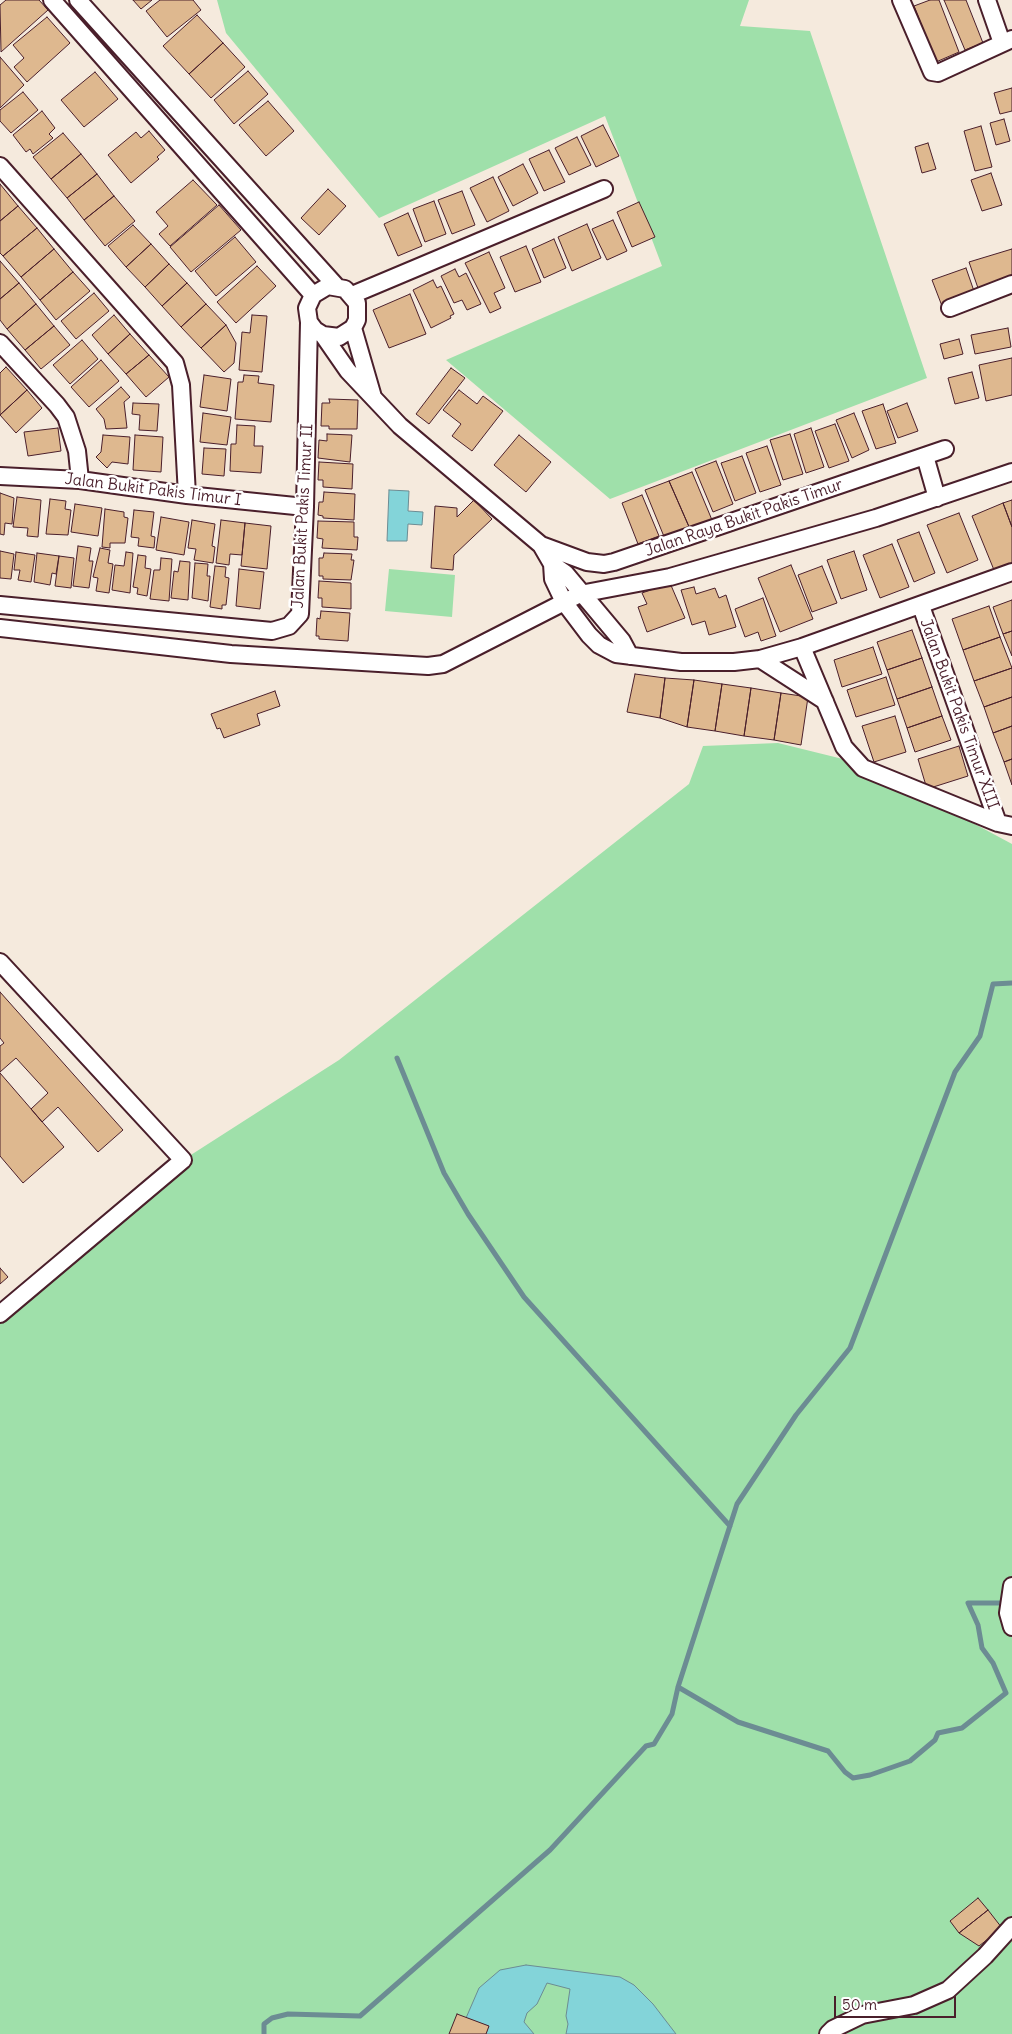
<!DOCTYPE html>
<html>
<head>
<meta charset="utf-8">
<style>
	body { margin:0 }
	#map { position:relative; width:1012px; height:2034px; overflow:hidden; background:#f5eadd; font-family:Delius,sans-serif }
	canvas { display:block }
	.scale { position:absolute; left:834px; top:1996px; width:122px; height:22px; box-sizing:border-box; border:2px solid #4a1f2b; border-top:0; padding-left:6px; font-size:15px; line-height:18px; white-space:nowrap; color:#4a1f2b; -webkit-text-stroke:4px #fff; paint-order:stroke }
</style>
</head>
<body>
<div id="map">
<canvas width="1012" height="2034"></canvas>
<div class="scale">50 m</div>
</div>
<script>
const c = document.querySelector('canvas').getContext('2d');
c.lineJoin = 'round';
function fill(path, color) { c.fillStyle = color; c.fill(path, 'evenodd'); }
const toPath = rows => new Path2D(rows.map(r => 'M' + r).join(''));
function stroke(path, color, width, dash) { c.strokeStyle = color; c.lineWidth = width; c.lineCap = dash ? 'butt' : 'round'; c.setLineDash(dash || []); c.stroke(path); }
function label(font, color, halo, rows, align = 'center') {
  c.font = font + ' Delius,sans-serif'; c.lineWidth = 5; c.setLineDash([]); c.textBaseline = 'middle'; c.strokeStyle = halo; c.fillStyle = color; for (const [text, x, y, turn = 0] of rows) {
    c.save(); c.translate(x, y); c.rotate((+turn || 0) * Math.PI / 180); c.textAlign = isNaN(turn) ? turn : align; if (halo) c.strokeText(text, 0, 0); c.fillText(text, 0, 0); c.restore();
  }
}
fill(toPath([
	[217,0,749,0,740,26,810,31,927,378,610,499,446,360,662,266,605,116,379,218,226,33],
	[389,569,455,575,452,617,385,611],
	[778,743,863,764,1012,844,1012,2034,0,2034,0,1314,183,1160,339,1060,689,784,703,746]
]), '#9fe0aa');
const water = toPath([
	[389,490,409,491,408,511,423,512,422,525,408,524,407,541,387,541,389,490],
	[526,1965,620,1977,634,1985,653,2004,676,2034,566,2034,568,2024,566,2016,570,1989,547,1983,537,2004,527,2013,524,2022,534,2034,486,2034,488,2026,466,2018,479,1988,500,1970,526,1965]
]);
fill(water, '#83d4d9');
stroke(water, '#6c8c93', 1);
stroke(toPath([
	[397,1058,444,1173,468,1214,524,1297,730,1526],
	[678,1687,738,1722,828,1751,845,1772,853,1778,870,1775,910,1761,935,1740,938,1733,962,1728,1006,1693,993,1663,982,1648,978,1625,968,1603,1003,1603],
	[264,2034,264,2024,272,2018,288,2014,360,2016,550,1850,646,1746,654,1744,672,1714,678,1687,737,1504,796,1415,850,1348,955,1072,980,1036,993,984,1012,983]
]), '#6c8c93', 5);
const building = toPath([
	[6,0,39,0,48,10,1,52,0,5,6,0],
	[133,0,152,0,141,9,133,0],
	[160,0,193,0,201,10,167,37,146,11,160,0],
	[930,0,939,0,959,52,936,62,914,6,930,0],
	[944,0,966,0,983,43,965,50,944,0],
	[197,15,223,43,189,74,163,46,197,15],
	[47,17,70,43,27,82,14,67,24,58,13,45,47,17],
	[223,43,245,67,211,98,189,74,223,43],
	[0,57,24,85,0,108,0,57],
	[248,71,268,94,234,124,214,100,248,71],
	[95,72,118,99,84,127,61,100,95,72],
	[1012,88,1012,111,1000,114,994,93,1012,88],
	[23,92,38,110,11,133,0,121,0,110,23,92],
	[268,101,294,131,266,156,239,125,268,101],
	[42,111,55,128,49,134,53,138,33,154,30,149,26,152,13,135,42,111],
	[1004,119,1010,141,996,145,990,123,1004,119],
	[603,125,619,156,596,167,581,136,603,125],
	[981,126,992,167,975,171,964,131,981,126],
	[149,131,165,150,157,157,159,159,131,183,108,155,136,132,141,138,149,131],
	[63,133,81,154,51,179,33,157,63,133],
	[577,137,591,165,569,175,555,148,577,137],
	[928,143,936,169,922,173,915,147,928,143],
	[549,150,565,182,544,191,529,159,549,150],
	[81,154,97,174,67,198,51,179,81,154],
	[523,164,538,193,513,206,498,177,523,164],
	[991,173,1002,205,982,211,971,180,991,173],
	[97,174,114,196,84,220,67,198,97,174],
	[493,177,509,211,487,222,470,188,493,177],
	[193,180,217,205,170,246,159,234,168,226,156,212,193,180],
	[0,184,18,206,0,221,0,184],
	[328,189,346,206,319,235,301,218,328,189],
	[462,191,475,225,452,234,438,200,462,191],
	[114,196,135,221,105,246,84,220,114,196],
	[434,201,446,234,425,242,413,209,434,201],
	[639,202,655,237,632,247,617,212,639,202],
	[219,205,241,230,191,272,170,247,219,205],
	[18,206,37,228,3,256,0,253,0,221,18,206],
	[408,213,422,246,398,256,384,224,408,213],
	[613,220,627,251,607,260,592,229,613,220],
	[587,224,601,258,572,271,558,237,587,224],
	[133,225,151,244,126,267,108,246,133,225],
	[37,228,54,249,21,277,3,256,37,228],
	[235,237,256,262,216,296,195,271,235,237],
	[554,239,566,268,544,278,532,249,554,239],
	[151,244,169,264,145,287,126,267,151,244],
	[526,246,541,282,515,292,500,257,526,246],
	[54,249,73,272,40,300,21,277,54,249],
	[1012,249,1012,281,979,291,969,262,1012,249],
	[489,252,505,288,494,293,501,308,490,313,465,263,489,252],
	[0,261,19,283,0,299,0,261],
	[169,264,187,283,162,306,145,287,169,264],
	[257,266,276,286,236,323,217,302,257,266],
	[966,268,975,294,942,306,932,280,966,268],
	[455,269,459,277,466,273,481,304,467,310,462,300,454,303,441,276,455,269],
	[73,272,90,291,56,320,40,300,73,272],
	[433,280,437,288,441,286,454,314,450,316,451,318,431,328,413,290,433,280],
	[19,283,36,304,7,329,0,320,0,299,19,283],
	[187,283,206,304,181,327,162,306,187,283],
	[94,293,109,311,76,339,61,321,94,293],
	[410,294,426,334,389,348,373,310,410,294],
	[36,304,54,326,25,350,7,329,36,304],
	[206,304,226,325,201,348,181,327,206,304],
	[114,315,130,334,108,354,92,335,114,315],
	[252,315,267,316,262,372,239,370,242,332,250,333,252,315],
	[226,325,236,343,234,363,224,372,201,348,226,325],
	[54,326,70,345,41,369,25,350,54,326],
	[1008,328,1011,347,975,354,971,335,1008,328],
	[130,334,149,355,126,374,108,354,130,334],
	[959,339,963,354,944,359,940,344,959,339],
	[82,340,98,359,70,384,53,365,82,340],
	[149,355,169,377,146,397,126,374,149,355],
	[1012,358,1012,395,986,401,979,365,1012,358],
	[101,360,119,381,89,407,71,387,101,360],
	[6,367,27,390,0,415,0,373,6,367],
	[451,368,465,378,429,424,416,414,451,368],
	[972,372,979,398,955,404,948,378,972,372],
	[204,375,231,379,227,411,200,407,204,375],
	[244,375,259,376,258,383,274,385,271,422,235,419,238,382,243,382,244,375],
	[121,387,130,397,124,402,127,428,106,429,104,419,96,409,121,387],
	[27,390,42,408,16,433,0,415,27,390],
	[459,390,477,404,483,396,503,411,472,451,452,436,461,424,443,410,459,390],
	[329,399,358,400,357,429,329,429,329,426,321,426,322,403,330,403,329,399],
	[133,403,159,404,157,431,139,430,140,415,132,414,133,403],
	[907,403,918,431,898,438,887,411,907,403],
	[883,404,896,443,876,449,862,411,883,404],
	[203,413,231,417,227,445,200,442,203,413],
	[854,413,869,450,852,458,836,420,854,413],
	[835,424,849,461,829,468,815,431,835,424],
	[237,425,255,426,254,446,263,446,261,473,230,471,231,444,236,444,237,425],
	[58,428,61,451,28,456,24,432,58,428],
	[811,428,824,467,806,473,794,434,811,428],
	[327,434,352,435,350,462,318,458,319,440,327,441,327,434],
	[790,434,803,474,783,480,770,440,790,434],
	[103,435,130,437,128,464,112,462,107,468,96,457,101,452,103,435],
	[135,435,163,437,161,472,133,470,135,435],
	[519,435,551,462,526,492,494,465,519,435],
	[767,446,781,485,760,492,746,453,767,446],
	[204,448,226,449,224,476,202,474,204,448],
	[742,456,756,493,735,501,721,463,742,456],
	[716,461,733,504,713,512,695,469,716,461],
	[319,462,353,464,352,489,323,487,323,480,318,480,319,462],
	[692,472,712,520,690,529,669,481,692,472],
	[669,481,690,529,665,539,645,490,669,481],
	[324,492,355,494,354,520,323,518,323,516,318,515,319,502,323,502,324,492],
	[0,493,14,498,12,524,5,523,4,535,0,534,0,493],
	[642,495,659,536,638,544,622,503,642,495],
	[17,497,41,500,38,537,27,536,28,528,13,527,17,497],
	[50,499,66,501,65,509,71,510,68,535,46,534,50,499],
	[474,500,492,519,454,555,453,570,431,568,435,506,457,508,457,517,474,500],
	[1012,500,1012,527,1003,503,1012,500],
	[1003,503,1012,527,1012,563,994,570,972,516,1003,503],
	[75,504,102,508,98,536,71,532,75,504],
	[105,509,124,512,124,517,128,518,125,543,110,543,110,548,102,547,105,509],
	[134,510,154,512,151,536,155,537,154,548,138,546,139,538,131,537,134,510],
	[959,513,978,560,947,573,927,525,959,513],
	[161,517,189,522,184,555,156,550,161,517],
	[192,520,215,524,212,546,215,547,213,563,194,560,196,549,188,548,192,520],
	[221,520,245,523,242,555,230,554,229,565,216,563,221,520],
	[318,521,354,522,354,537,358,537,357,550,322,548,323,539,317,538,318,521],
	[245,523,271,526,267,569,241,566,245,523],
	[919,532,935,573,914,582,897,540,919,532],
	[892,544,909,587,880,598,863,555,892,544],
	[78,546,91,548,89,561,93,561,89,588,73,586,78,546],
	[100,548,110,550,108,563,113,564,109,593,96,591,98,578,93,577,100,548],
	[0,551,14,554,11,579,0,578,0,551],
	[854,551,867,590,841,599,827,560,854,551],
	[16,552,35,555,31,582,18,580,20,570,14,570,16,552],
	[126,552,133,553,130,593,112,590,115,565,124,566,126,552],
	[37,553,59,556,56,574,52,573,50,585,34,582,37,553],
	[324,553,352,554,351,560,354,560,351,580,323,579,323,576,319,576,319,558,323,558,324,553],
	[138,555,146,556,145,568,151,569,147,596,137,594,138,588,133,587,138,555],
	[59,556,74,558,71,588,55,586,59,556],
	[161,558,172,559,169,601,150,599,154,570,160,570,161,558],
	[180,561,190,562,188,600,171,598,174,571,178,572,180,561],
	[195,563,208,564,207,576,210,576,208,601,192,598,195,563],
	[791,565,813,619,780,632,758,578,791,565],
	[215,566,226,567,225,577,229,578,226,605,222,605,222,609,210,607,215,566],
	[822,566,837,603,812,612,798,575,822,566],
	[239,569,264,572,260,609,236,606,239,569],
	[319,581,351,583,351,609,322,607,322,598,318,598,319,581],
	[670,583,685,618,647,632,638,607,647,604,642,593,670,583],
	[694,587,696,594,715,588,719,598,726,595,736,627,709,635,705,621,692,625,681,590,694,587],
	[763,598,776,636,761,641,758,632,745,637,735,609,763,598],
	[1012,600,1012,631,1003,634,993,607,1012,600],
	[989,606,1000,637,963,650,952,619,989,606],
	[321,611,350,613,348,641,319,639,319,636,316,636,317,618,320,619,321,611],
	[912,630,922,658,887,670,877,642,912,630],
	[1012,631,1012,656,1003,634,1012,631],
	[1000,637,1012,668,974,681,963,650,1000,637],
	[873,647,882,674,842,687,834,660,873,647],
	[922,658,932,687,897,699,887,670,922,658],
	[1012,668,1012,697,984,707,974,681,1012,668],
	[635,674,665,678,660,718,627,712,635,674],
	[886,677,895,705,856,717,847,690,886,677],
	[665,678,694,680,687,727,660,718,665,678],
	[694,680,722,684,715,731,687,727,694,680],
	[722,684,751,688,744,736,715,731,722,684],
	[932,687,942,716,907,728,897,699,932,687],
	[751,688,781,693,774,740,744,736,751,688],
	[275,691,280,706,257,714,260,725,224,738,220,728,217,729,211,714,275,691],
	[781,693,808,697,801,745,774,740,781,693],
	[1012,697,1012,726,993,733,984,707,1012,697],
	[895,716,906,752,874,762,862,726,895,716],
	[942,716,951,740,915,752,907,728,942,716],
	[1012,726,1012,759,1004,762,993,733,1012,726],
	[959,746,968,776,927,789,918,759,959,746],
	[1012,759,1012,785,1004,762,1012,759],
	[0,992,123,1130,98,1152,58,1107,42,1122,31,1109,48,1093,16,1058,0,1072,0,1046,4,1043,0,1038,0,992],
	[0,1073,64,1147,23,1183,0,1156,0,1073],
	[0,1268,8,1277,0,1284,0,1268],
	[978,1898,988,1910,959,1933,950,1921,978,1898],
	[988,1910,1002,1928,979,1946,959,1933,988,1910],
	[457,2014,489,2026,486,2034,449,2034,457,2014]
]);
fill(building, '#deb88f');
stroke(building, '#4a1f2b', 1);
const minor = toPath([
	[52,0,313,295],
	[78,0,337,287],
	[901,0,932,72,938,73,1012,39],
	[987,0,1002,43],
	[0,166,175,363,181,385,187,495],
	[352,295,604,189],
	[950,308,1012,284],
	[353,328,373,397],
	[323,335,348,371,400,426,541,545,552,564,565,573,622,641,630,656],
	[0,343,57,405,66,417,77,451,80,480],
	[925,456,937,498],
	[0,476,80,480,187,495,305,507],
	[541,545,587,562,604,564,614,562,945,449],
	[552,564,553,579,564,602,589,635,599,645,616,654,681,662,734,662,760,659,802,647,1012,572],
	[0,605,272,631,289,626,300,614,305,507,309,322,307,308,313,295,328,286,345,289,357,303,357,320,353,328,339,337,323,335,315,330,309,322],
	[921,606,998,823],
	[0,628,231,654,428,666,443,664,580,594,670,577,876,518,1012,472],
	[802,647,844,747,863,768,998,823,1012,826],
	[760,659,825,701],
	[0,962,183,1160,0,1314],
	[1012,1586,1008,1613,1012,1627],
	[828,2034,833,2029,862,2015,914,2005,948,1990,985,1956,1012,1926]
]);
stroke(minor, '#4a1f2b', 20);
stroke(minor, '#fff', 16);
label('16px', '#4a1f2b', '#fff', [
	["Jalan Bukit Pakis Timur I",153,490,7],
	["Jalan Bukit Pakis Timur II",303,516,-87],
	["Jalan Raya Bukit Pakis Timur",744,518,-19],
	["Jalan Bukit Pakis Timur XIII",959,714,70]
]);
</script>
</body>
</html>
